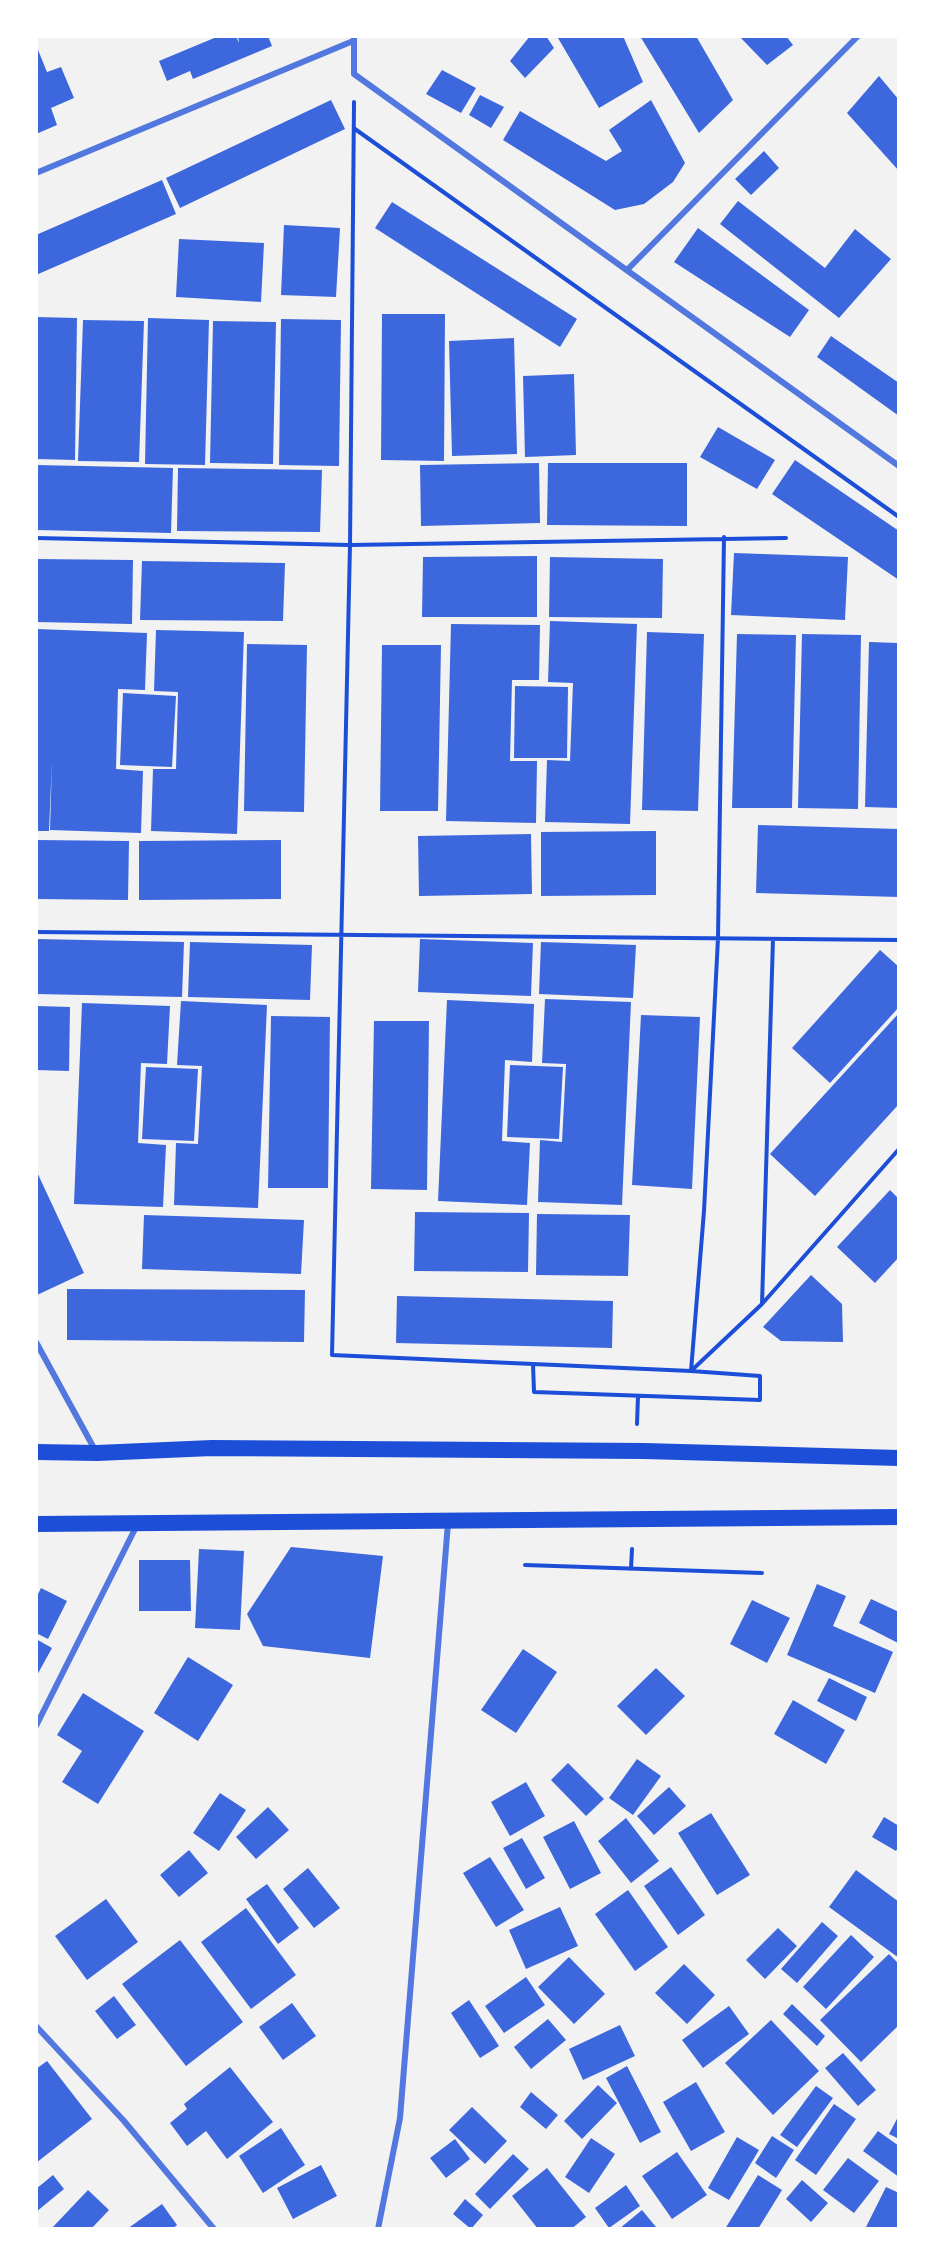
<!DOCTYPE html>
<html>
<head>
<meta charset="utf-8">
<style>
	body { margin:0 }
	#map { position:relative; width:935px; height:2265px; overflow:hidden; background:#f2f2f2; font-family:Poppins,sans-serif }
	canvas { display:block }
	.frame { position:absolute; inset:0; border:38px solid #fff; pointer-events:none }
</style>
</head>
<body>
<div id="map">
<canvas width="935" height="2265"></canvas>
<div class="frame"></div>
</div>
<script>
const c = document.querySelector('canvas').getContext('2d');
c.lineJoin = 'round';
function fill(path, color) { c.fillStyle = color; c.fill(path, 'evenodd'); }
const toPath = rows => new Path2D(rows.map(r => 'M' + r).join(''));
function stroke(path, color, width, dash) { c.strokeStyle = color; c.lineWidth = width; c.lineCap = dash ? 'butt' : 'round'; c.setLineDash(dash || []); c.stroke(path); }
fill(toPath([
	[219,36,236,36,239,43,238,36,268,36,272,46,193,79,190,71,167,81,159,61],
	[530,36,546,36,554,48,525,78,510,61],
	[560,36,623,36,643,82,599,108,558,38],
	[640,36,696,36,733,100,699,133],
	[739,36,786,36,793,45,767,65],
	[36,45,47,72,61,67,74,98,51,108,57,125,36,134],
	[442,70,476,88,461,113,426,94],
	[879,76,899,100,899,171,847,113],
	[480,95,504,107,491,128,469,115],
	[331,100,345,129,180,208,166,178],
	[651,100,685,163,673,182,644,204,615,210,503,140,520,111,606,161,622,151,609,130],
	[764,151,779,168,751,195,735,179],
	[162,180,176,214,36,275,36,235],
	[738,201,825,268,855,229,891,259,839,318,720,224],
	[392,202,577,319,560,347,375,228],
	[284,225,340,228,336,297,281,295],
	[698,228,809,310,790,337,674,262],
	[179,239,264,243,261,302,176,297],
	[382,314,445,314,444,461,381,460],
	[36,317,77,318,75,460,36,459],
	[148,318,209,320,205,465,145,464],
	[281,319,341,320,339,466,279,465],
	[83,320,144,321,139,462,78,461],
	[213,321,276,322,273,464,210,463],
	[831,336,899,383,899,416,817,357],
	[514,338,517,454,452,456,449,341],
	[574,374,576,455,525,457,523,376],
	[718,427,775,460,757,489,700,457],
	[795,460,899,531,899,580,772,494],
	[539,463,540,523,421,526,420,465],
	[548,463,687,463,687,526,547,525],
	[36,465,173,468,171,533,36,530],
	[178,468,322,470,320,532,177,531],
	[734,553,848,557,845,620,731,615],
	[537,556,537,617,422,617,423,557],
	[550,557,663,559,662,618,549,617],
	[36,559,133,560,132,624,36,622],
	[142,561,285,563,283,621,140,620],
	[550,621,637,624,630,824,545,822,547,760,570,761,573,683,548,682],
	[451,624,540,625,539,680,512,680,510,761,537,761,536,823,446,821],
	[36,629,147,633,145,690,118,689,116,769,143,771,141,833,50,830,52,761,49,831,36,831],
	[156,630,244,632,237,834,151,831,153,769,176,769,178,692,154,691],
	[647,632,704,634,698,811,642,810],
	[737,634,796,635,792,808,732,808],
	[802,634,861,635,858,809,798,808],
	[869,642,899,643,899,808,865,807],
	[247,644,307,645,304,812,244,811],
	[382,645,441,645,438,811,380,811],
	[515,686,568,687,567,758,514,758],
	[123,693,176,696,172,767,120,765],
	[758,825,899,829,899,897,756,893],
	[656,831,656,895,541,896,541,832],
	[531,834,532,894,419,896,418,836],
	[36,840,129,841,128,900,36,899],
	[281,840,281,899,139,900,139,841],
	[36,939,184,942,182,997,36,994],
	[420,939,533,943,531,996,418,992],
	[190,942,312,945,310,1000,188,997],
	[541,942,636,945,633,998,539,994],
	[880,950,899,967,899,1007,830,1083,792,1048],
	[545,999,631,1002,622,1205,538,1202,540,1140,562,1142,566,1064,542,1063],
	[447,1000,534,1004,532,1062,505,1060,502,1141,530,1143,527,1205,438,1201],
	[181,1001,267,1005,258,1208,174,1205,176,1143,198,1144,202,1066,177,1065],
	[82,1003,170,1006,167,1064,141,1063,138,1143,166,1145,163,1207,74,1204],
	[36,1006,70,1007,69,1071,36,1070],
	[899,1013,899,1104,815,1196,770,1154],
	[641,1015,700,1017,692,1189,632,1185],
	[271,1016,330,1017,328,1188,268,1188],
	[374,1021,429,1021,427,1190,371,1189],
	[510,1065,563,1067,559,1139,507,1137],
	[146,1067,198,1069,194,1141,142,1139],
	[36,1170,84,1273,37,1295,36,1293],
	[890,1190,899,1199,899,1257,875,1283,837,1247],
	[415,1212,529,1213,528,1272,414,1271],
	[537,1214,630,1215,628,1276,536,1275],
	[144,1215,304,1220,301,1274,142,1269],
	[811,1275,842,1304,843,1342,781,1341,763,1327],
	[67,1289,305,1290,304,1342,67,1340],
	[397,1296,613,1301,612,1348,396,1343],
	[291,1547,383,1556,370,1658,263,1646,247,1614],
	[199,1549,244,1551,240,1630,195,1628],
	[139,1560,190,1560,191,1611,139,1611],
	[817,1584,846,1596,833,1626,893,1652,875,1693,787,1655],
	[41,1588,67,1601,48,1639,36,1633,36,1598],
	[871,1599,899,1612,898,1643,859,1623],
	[752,1600,790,1618,767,1663,730,1644],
	[36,1639,52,1648,36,1677],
	[523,1649,557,1672,516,1733,481,1710],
	[188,1657,233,1685,198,1741,154,1713],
	[656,1668,685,1696,646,1735,617,1706],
	[829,1678,867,1697,856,1721,817,1701],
	[83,1693,144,1731,98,1804,62,1782,82,1751,57,1735],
	[793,1700,845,1730,826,1764,774,1734],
	[637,1759,661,1776,633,1815,609,1798],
	[568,1763,604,1799,586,1816,551,1780],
	[526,1782,545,1816,510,1836,491,1802],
	[669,1787,686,1806,654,1835,637,1816],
	[220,1793,246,1810,219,1851,193,1833],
	[268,1807,289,1830,256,1859,236,1837],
	[711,1813,750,1875,717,1895,678,1833],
	[884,1817,899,1826,899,1846,896,1851,872,1837],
	[626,1818,659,1861,631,1883,598,1841],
	[574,1821,601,1873,570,1889,543,1837],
	[522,1838,545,1878,526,1889,503,1848],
	[189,1850,208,1873,179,1897,160,1875],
	[490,1857,524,1910,496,1927,463,1873],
	[671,1867,705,1915,678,1935,644,1886],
	[308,1868,340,1908,314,1928,283,1889],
	[856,1870,899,1902,899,1958,829,1907],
	[267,1884,299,1928,278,1944,246,1899],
	[628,1890,668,1947,635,1971,595,1914],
	[106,1899,138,1942,87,1980,55,1936],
	[560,1907,578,1946,526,1969,509,1930],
	[246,1908,296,1975,251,2009,201,1942],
	[822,1922,838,1936,797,1983,781,1969],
	[778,1928,797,1946,765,1979,746,1960],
	[851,1935,874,1957,826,2009,803,1987],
	[180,1940,243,2022,186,2066,122,1984],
	[889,1954,899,1964,899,2025,861,2062,820,2020],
	[569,1957,605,1994,574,2024,538,1987],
	[684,1964,715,1995,687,2024,655,1993],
	[526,1977,545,2005,504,2033,485,2006],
	[114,1996,136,2025,117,2039,95,2011],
	[469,2000,499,2046,480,2058,451,2013],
	[292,2003,316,2036,283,2060,259,2027],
	[792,2004,825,2036,817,2046,783,2014],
	[729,2006,749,2034,703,2068,682,2040],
	[548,2019,566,2040,531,2069,514,2047],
	[771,2020,819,2071,773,2115,725,2063],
	[620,2025,635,2056,583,2080,569,2049],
	[843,2053,876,2090,858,2106,825,2068],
	[47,2061,92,2119,36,2163,36,2069],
	[627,2066,661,2132,640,2143,606,2078],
	[230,2067,273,2122,227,2159,206,2131,187,2146,170,2123,187,2109,184,2104],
	[696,2082,725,2132,691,2151,663,2102],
	[598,2085,617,2103,582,2139,564,2121],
	[816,2086,833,2098,797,2147,780,2135],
	[531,2092,558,2115,546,2129,520,2107],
	[834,2104,856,2119,816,2175,795,2160],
	[472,2107,507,2141,485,2164,449,2130],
	[899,2115,899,2139,889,2134],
	[281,2128,305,2165,263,2193,239,2156],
	[878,2131,899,2146,899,2177,863,2151],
	[772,2136,794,2150,776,2178,755,2163],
	[737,2137,759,2150,729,2200,708,2188],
	[591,2138,615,2154,589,2193,565,2177],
	[455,2139,470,2159,446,2178,430,2158],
	[677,2152,707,2195,672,2219,642,2176],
	[513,2154,529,2169,490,2209,475,2194],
	[848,2158,879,2181,854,2213,823,2190],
	[321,2165,337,2196,293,2219,277,2188],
	[547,2168,586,2217,571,2229,538,2229,512,2196],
	[53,2175,64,2189,36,2212,36,2189],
	[758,2175,782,2190,758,2229,725,2229],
	[802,2180,828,2203,811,2222,786,2199],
	[626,2185,640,2206,609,2228,595,2208],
	[886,2187,899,2193,899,2229,865,2229],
	[88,2190,109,2210,91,2229,51,2229],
	[465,2199,483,2215,471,2229,453,2214],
	[162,2204,177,2225,172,2229,127,2229],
	[642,2210,656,2227,653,2229,619,2229]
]), '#3d67dc');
stroke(toPath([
	[354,102,350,545,332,1355,533,1364,691,1371,760,1376,760,1400,534,1392,533,1364],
	[355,129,899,517],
	[36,538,350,545,786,538],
	[36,932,899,940],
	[762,1304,773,939],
	[691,1371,704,1211,718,938,724,537],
	[691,1371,762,1304,899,1149],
	[637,1424,638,1396],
	[525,1565,762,1573],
	[631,1569,632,1549]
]), '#1d4ed8', 4);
stroke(toPath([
	[354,36,354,74,899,466],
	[36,173,353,41],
	[627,270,858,36],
	[36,1342,95,1450],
	[36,1726,137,1525],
	[36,2026,124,2121,214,2229],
	[378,2229,400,2118,448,1523]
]), '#5277de', 6);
stroke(toPath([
	[36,1452,97,1453,212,1448,644,1451,899,1458],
	[36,1524,899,1517]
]), '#1d4ed8', 16);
</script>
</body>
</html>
